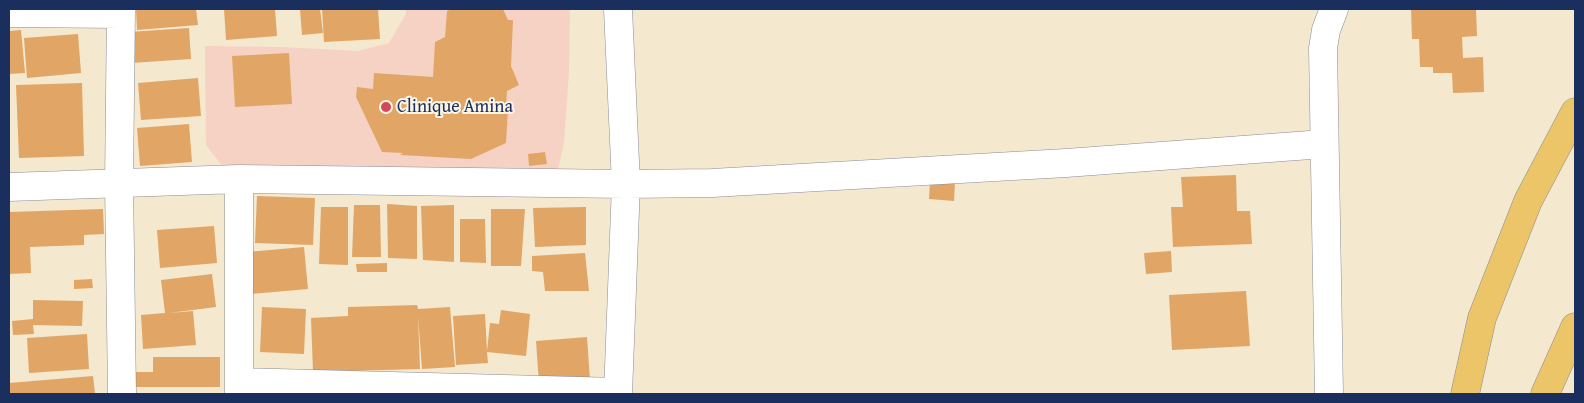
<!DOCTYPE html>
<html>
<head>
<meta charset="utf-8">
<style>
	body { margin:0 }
	#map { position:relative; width:1584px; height:403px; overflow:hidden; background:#f4e8cf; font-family:"Gentium Book Plus",serif }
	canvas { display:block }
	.frame { position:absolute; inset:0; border:10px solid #1b2f5e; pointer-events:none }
</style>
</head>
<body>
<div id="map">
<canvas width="1584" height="403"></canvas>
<div class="frame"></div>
</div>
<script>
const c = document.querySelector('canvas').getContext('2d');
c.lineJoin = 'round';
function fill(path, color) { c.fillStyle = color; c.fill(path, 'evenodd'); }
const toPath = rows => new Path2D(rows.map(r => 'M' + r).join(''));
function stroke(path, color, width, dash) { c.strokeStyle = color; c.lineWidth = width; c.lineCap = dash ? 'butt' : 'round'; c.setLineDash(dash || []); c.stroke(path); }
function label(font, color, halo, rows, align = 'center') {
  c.font = font + ' "Gentium Book Plus",serif'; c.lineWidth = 4; c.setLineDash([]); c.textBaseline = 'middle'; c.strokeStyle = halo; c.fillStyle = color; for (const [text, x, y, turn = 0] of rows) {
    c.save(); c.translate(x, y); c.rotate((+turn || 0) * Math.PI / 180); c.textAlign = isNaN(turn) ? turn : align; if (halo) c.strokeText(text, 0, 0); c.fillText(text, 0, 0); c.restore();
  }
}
fill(toPath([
	[406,9,570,9,569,72,564,143,556,178,223,167,206,145,205,46,282,47,358,51,389,43,406,14]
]), '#f6d2c5');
fill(toPath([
	[136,9,196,9,198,25,137,30],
	[224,9,275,9,277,36,226,40],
	[300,9,320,9,323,33,302,35],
	[322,9,378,9,380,39,324,42],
	[452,9,503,9,508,20,513,20,511,66,519,85,507,91,506,107,508,110,506,143,471,159,400,155,403,153,382,152,356,97,357,87,373,89,374,73,433,77,435,42,445,37,447,11],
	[1411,9,1476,9,1477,36,1462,37,1463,58,1483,57,1484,92,1453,93,1452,73,1433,73,1433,67,1420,67,1419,39,1412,39],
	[189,28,191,59,131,63,129,32],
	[21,30,25,73,9,74,9,31],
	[78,34,81,73,27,78,24,38],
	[289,53,292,104,235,107,232,56],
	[198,78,201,116,141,120,138,83],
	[82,83,84,156,19,158,16,85],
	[189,124,192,162,140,166,137,128],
	[545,152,547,164,529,166,528,154],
	[1236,175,1237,211,1250,211,1252,244,1173,247,1171,207,1183,207,1181,177],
	[930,181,955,182,954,201,929,199],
	[257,196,315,198,313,245,255,243],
	[387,204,417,206,417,259,388,258],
	[354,205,380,205,381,257,352,257],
	[454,205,454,262,423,260,421,206],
	[321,207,348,207,348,265,319,264],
	[586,207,586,245,535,247,533,208],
	[103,209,104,234,84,235,84,245,30,247,31,273,9,274,9,212],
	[491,209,525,209,521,266,491,266],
	[460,219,485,219,486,263,460,262],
	[214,226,217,263,160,268,157,230],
	[304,247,308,289,251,294,247,252],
	[1171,251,1172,272,1146,274,1144,253],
	[585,253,589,291,545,291,543,272,532,271,532,256],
	[387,263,387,272,357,272,356,264],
	[212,274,216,307,169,313,193,311,196,345,143,349,141,315,165,313,161,280],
	[92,279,93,288,74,289,74,280],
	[1246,291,1250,346,1172,350,1169,295],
	[33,300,83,301,82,326,33,325,34,334,13,335,12,321,33,319],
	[417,305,418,309,450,307,455,367,422,369,418,316,420,369,313,372,311,318,348,316,348,307],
	[262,307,306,309,304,354,260,352],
	[501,310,530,314,526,356,487,352,488,363,456,365,453,316,485,314,487,351,490,323,499,324],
	[87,334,89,369,29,373,27,338],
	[587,337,590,380,539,384,536,341],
	[153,357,220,357,220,387,134,387,134,372,153,372],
	[93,376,95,393,72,394,9,394,9,383]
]), '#e1a666');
const street = toPath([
	[121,9,119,183,122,394],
	[9,13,121,14],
	[9,187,239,179,626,184,712,183,1066,163,1324,144],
	[239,382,618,392],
	[239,394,239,179],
	[618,394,626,184,618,9],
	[1329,394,1323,48,1326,30,1334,9]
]);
const primary = toPath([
	[1465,394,1482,318,1528,201,1575,112]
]);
const highway = toPath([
	[1545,394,1575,327]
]);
stroke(street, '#888c96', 29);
stroke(primary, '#888c96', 29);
stroke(highway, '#888c96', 29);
stroke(street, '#fff', 28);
stroke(primary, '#edc569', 28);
stroke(highway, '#edc569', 28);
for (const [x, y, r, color] of [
	[386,107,6,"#d1495b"]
]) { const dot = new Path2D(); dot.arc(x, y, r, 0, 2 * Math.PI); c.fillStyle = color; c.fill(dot); stroke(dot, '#fcf5e5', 2); }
label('18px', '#1b2f5e', '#fcf5e5', [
	["Clinique Amina",397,107]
], 'left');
</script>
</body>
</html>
